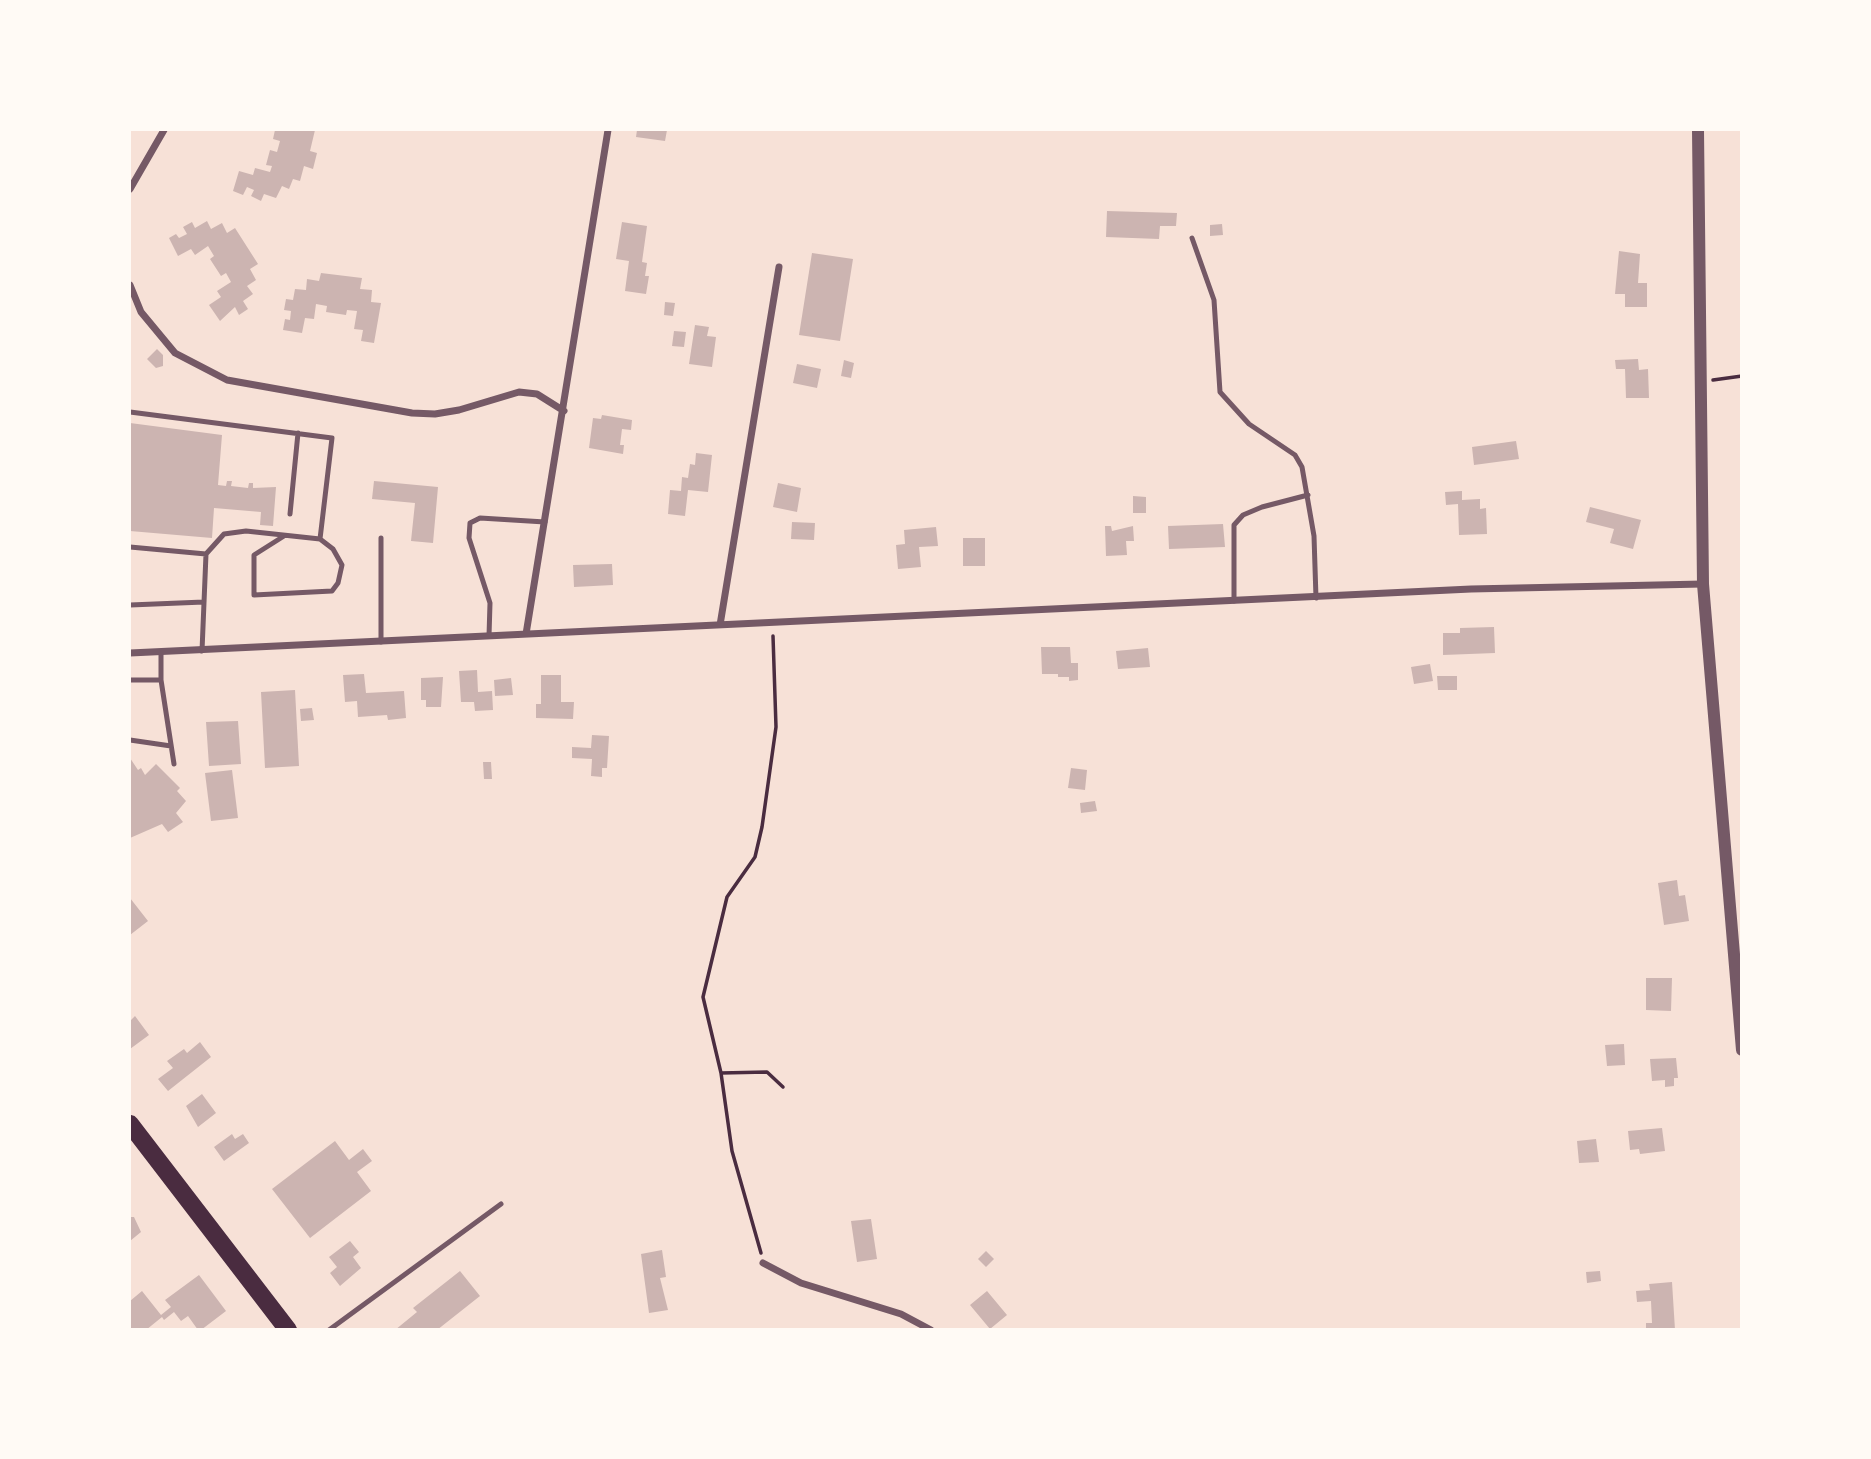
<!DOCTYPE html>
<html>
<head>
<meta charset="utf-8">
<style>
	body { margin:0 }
	#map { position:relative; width:1871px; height:1459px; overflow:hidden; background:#f7e1d7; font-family:"Source Sans 3",sans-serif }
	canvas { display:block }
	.frame { position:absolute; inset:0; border:131px solid #fffaf5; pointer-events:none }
</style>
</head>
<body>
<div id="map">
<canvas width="1871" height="1459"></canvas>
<div class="frame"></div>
</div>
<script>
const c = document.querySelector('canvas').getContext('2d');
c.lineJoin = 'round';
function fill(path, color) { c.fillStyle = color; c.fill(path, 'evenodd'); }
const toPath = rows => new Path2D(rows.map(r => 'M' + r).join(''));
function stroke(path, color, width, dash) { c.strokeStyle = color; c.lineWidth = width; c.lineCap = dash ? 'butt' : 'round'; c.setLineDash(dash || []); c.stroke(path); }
fill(toPath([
	[275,130,315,130,310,151,317,153,313,169,304,166,300,181,293,179,289,189,282,186,276,198,264,194,261,201,251,196,254,190,247,187,243,195,233,191,239,171,253,175,255,168,270,172,272,166,266,165,270,150,277,152,280,141,273,139],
	[637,130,667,130,665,141,636,137],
	[1107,211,1177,213,1176,226,1160,226,1159,239,1106,237],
	[207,221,211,229,222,223,227,233,235,228,258,264,250,269,256,280,247,286,253,294,243,301,248,309,239,315,235,307,220,321,209,305,221,297,217,291,231,282,226,273,221,276,210,259,214,256,208,246,195,255,191,249,178,256,169,238,176,234,179,238,187,234,183,227,192,222,195,228],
	[622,222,647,226,642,262,647,263,645,276,649,276,646,294,625,291,629,261,616,259],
	[1222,224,1223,235,1210,236,1210,225],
	[1619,251,1640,254,1638,283,1647,283,1647,307,1625,307,1625,294,1615,294],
	[812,253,853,259,840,341,799,335],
	[321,273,362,278,360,289,372,290,371,302,381,303,374,343,361,341,363,330,354,329,357,311,347,310,346,315,326,312,327,306,316,304,314,319,305,318,302,333,283,330,285,319,290,320,291,311,284,310,286,299,293,300,295,289,306,290,307,279,319,281],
	[665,302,675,303,673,316,664,315],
	[695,325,709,327,707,336,716,337,712,367,689,364],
	[674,331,686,332,684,347,672,346],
	[157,349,163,355,163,366,156,368,147,359],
	[1638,359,1639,370,1648,369,1649,398,1626,398,1625,369,1616,369,1615,360],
	[844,360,854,363,851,378,841,376],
	[797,364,821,369,817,388,793,383],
	[602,415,632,420,631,430,622,429,620,445,624,445,623,454,589,448,593,418,601,419],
	[130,423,222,435,218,485,226,486,227,481,232,481,231,486,248,488,249,483,253,483,253,488,276,487,273,526,260,525,261,512,214,508,212,538,130,531],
	[1516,441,1519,459,1474,465,1472,447],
	[696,453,712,455,708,492,688,490,685,516,668,514,670,490,681,491,682,477,688,478,690,464,695,465],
	[374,481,438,487,433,543,411,541,415,503,372,499],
	[778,483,801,488,797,512,773,507],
	[1462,491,1462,500,1480,499,1480,509,1486,508,1487,534,1459,535,1458,504,1446,505,1445,492],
	[1133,496,1146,497,1146,513,1133,513],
	[1590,507,1641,520,1633,549,1610,543,1614,529,1586,522],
	[792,522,815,523,814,540,791,539],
	[1223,524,1225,547,1169,549,1168,526],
	[1105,526,1111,526,1112,531,1133,526,1134,541,1126,541,1127,555,1106,556],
	[936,527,938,546,919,547,921,567,898,569,896,545,905,544,904,530],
	[963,538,985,538,985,566,963,566],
	[612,564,613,585,574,587,573,565],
	[1494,627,1495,653,1443,655,1443,633,1460,633,1460,628],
	[1041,647,1070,647,1071,663,1078,663,1078,680,1069,681,1069,677,1058,677,1058,674,1042,674],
	[1148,648,1150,667,1118,669,1116,651],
	[1430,664,1433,681,1414,684,1411,667],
	[477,670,478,692,492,691,493,710,475,711,474,702,461,702,459,671],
	[364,674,366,693,404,691,406,718,388,720,387,715,358,717,357,701,345,702,343,675],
	[541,675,561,675,561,702,574,702,573,719,536,718,536,704,541,704],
	[1437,676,1457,676,1457,690,1438,690],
	[443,677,441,707,426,707,426,700,421,700,421,678],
	[511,678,513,695,495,696,494,680],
	[295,690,299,766,265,768,261,692],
	[312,708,314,720,301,721,300,709],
	[238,721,241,764,209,766,206,722],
	[592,735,609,736,607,768,602,768,602,777,591,776,592,759,572,758,572,747,591,748],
	[130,758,138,770,141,768,145,775,156,764,180,788,177,791,186,801,176,813,183,822,168,832,162,824,130,838],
	[483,762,491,762,492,779,484,779],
	[1071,768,1087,770,1085,790,1068,788],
	[232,770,238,818,211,821,205,773],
	[1095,801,1097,811,1081,813,1080,803],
	[1677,880,1679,896,1685,895,1689,921,1664,925,1658,883],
	[130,898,148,921,130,935],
	[1646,978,1672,978,1671,1011,1646,1010],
	[135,1016,149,1035,130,1049,130,1021],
	[200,1042,211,1057,168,1091,158,1079,173,1068,167,1061,184,1049,187,1053],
	[1624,1044,1625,1065,1607,1066,1605,1045],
	[1676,1058,1678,1078,1674,1078,1674,1086,1665,1087,1665,1080,1652,1081,1650,1059],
	[202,1094,216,1113,198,1127,186,1106],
	[1662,1128,1665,1151,1640,1154,1639,1149,1630,1150,1628,1131],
	[232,1134,235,1139,243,1134,249,1143,224,1161,214,1147],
	[1596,1139,1599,1162,1579,1163,1577,1141],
	[335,1141,349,1160,363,1149,372,1161,357,1172,371,1191,310,1238,272,1189],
	[130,1217,134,1217,141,1232,130,1241],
	[871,1219,877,1259,857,1262,851,1221],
	[350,1241,359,1252,353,1257,361,1268,340,1286,330,1273,337,1267,329,1257],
	[662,1250,666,1277,660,1278,668,1310,649,1313,641,1254],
	[986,1251,994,1259,986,1267,978,1259],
	[460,1271,480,1296,437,1330,395,1330,417,1312,413,1308],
	[1600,1271,1601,1281,1587,1283,1586,1272],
	[199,1275,226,1311,201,1330,198,1330,188,1316,181,1321,174,1312,164,1320,162,1317,146,1330,130,1330,130,1301,142,1291,161,1315,171,1307,165,1300],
	[1672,1282,1675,1330,1646,1330,1646,1323,1652,1323,1651,1301,1637,1302,1636,1291,1650,1290,1649,1284],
	[987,1291,1007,1315,990,1329,970,1305]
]), '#ccb4b1');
stroke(toPath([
	[1713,380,1742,376],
	[721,1073,767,1072,783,1087],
	[761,1253,732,1151,721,1073,703,997,727,897,755,857,762,827,776,727,773,636]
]), '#4a2c40', 3.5);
stroke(toPath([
	[1192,238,1214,300,1220,392,1249,424,1295,455,1302,467,1314,536,1316,598],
	[130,412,332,438,320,539,246,531,224,534,206,554,202,651],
	[290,514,298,433],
	[284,536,254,555,254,595,332,591,338,583,342,565,333,549,320,539],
	[381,538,381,642],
	[130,547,206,554],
	[1234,601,1234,525,1243,515,1262,507,1308,495],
	[130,605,204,602],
	[489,636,490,603,469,538,470,523,480,518,545,522],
	[130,680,161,680,161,652],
	[161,680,174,764],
	[130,740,171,746],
	[329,1330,501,1204]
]), '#755966', 5);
stroke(toPath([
	[130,189,164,130],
	[130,285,141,312,175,353,227,380,412,413,435,414,459,410,519,392,537,394,564,411],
	[720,625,779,267],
	[526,634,608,130],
	[130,653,1471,589,1703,584],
	[763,1263,801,1283,901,1314,931,1330]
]), '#755966', 7);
stroke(toPath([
	[1698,130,1703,584,1742,1050]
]), '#755966', 12);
stroke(toPath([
	[130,1124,288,1330]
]), '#4a2c40', 18);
</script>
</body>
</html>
